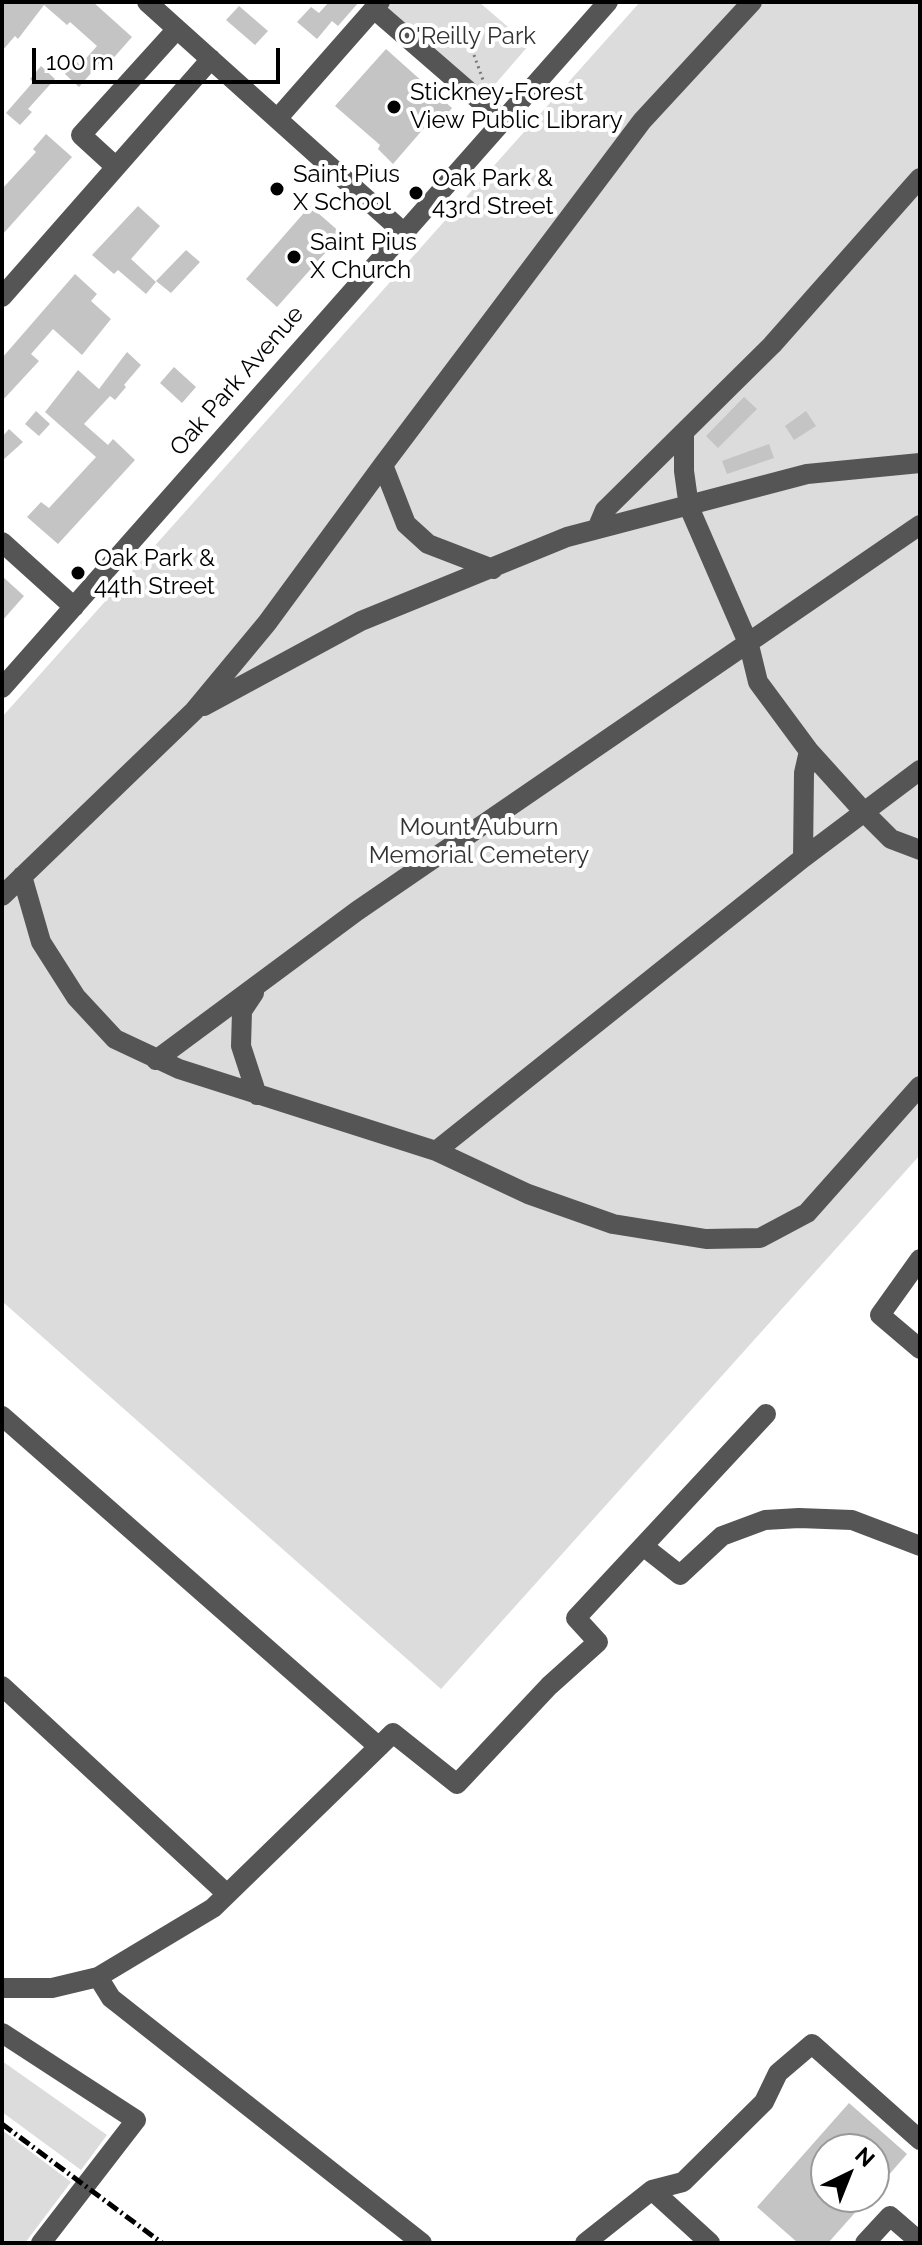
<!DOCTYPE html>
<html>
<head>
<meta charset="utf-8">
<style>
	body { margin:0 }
	#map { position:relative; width:922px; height:2245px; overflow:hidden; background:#fff; font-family:Raleway,sans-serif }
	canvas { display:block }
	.frame { position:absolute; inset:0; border:4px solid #000; pointer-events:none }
	.north { position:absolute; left:810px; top:2133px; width:80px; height:80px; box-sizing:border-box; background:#fff; border:2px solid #999; border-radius:50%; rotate:43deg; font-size:22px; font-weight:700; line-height:32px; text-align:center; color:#000 }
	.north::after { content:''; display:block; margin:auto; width:28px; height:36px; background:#000; clip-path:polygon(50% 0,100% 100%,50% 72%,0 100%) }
	.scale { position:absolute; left:32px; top:48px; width:248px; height:36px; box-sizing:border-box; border:4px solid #000; border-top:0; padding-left:10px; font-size:24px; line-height:28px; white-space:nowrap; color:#000; -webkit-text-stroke:6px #fff; paint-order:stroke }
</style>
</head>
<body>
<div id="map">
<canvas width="922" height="2245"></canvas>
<div class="frame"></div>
<div class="north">N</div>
<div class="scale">100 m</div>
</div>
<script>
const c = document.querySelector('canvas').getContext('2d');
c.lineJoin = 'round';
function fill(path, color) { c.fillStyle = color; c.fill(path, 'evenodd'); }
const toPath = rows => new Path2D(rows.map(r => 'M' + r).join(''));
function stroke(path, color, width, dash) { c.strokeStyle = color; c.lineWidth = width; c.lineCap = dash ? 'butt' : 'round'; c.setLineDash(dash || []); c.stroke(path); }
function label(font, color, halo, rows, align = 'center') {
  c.font = font + ' Raleway,sans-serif'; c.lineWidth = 8; c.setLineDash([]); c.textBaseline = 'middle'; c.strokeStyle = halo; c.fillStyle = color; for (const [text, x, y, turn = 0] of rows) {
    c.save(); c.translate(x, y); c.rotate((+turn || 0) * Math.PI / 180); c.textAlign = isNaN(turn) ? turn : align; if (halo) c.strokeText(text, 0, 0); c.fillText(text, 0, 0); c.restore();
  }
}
fill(toPath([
	[392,2,479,2,529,45,484,97,385,11],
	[640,2,920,2,920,1155,441,1689,4,1303,2,1305,2,717],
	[2,2061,107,2135,81,2170,2,2112],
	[2,2130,71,2182,25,2243,2,2243]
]), '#dcdcdc');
fill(toPath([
	[2,2,93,2,132,37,109,63,104,58,79,87,65,74,76,61,80,65,97,46,70,22,67,25,44,5,18,39,15,36,2,51],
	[329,2,359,2,338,26,332,21,317,39,297,22,311,7,319,13],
	[239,6,268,31,255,45,226,20],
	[386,49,452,108,443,119,437,113,393,164,378,149,380,145,335,106],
	[41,66,55,79,28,109,32,112,20,125,6,113,33,82,30,79],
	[46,134,72,157,2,235,2,189,36,152,33,149],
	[138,206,160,226,131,259,156,282,146,294,118,270,114,274,92,255],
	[310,206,342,234,277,307,246,279],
	[186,250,200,262,171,293,156,281],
	[75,274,97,294,91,301,111,319,82,355,53,329,31,354,39,361,2,401,2,358],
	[127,352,141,365,124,385,126,387,115,400,110,396,84,424,108,445,113,439,135,460,58,544,27,517,41,502,49,508,96,457,45,412,78,370,99,389],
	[174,367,196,387,182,403,160,383],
	[744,397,757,409,718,448,706,436],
	[36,411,50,424,39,436,25,424],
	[806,411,816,426,794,440,785,426],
	[9,429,23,442,2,461,2,437],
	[769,444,774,458,727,474,722,461],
	[2,576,24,596,2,621],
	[849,2103,907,2154,874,2192,874,2149,826,2149,826,2197,869,2197,828,2243,798,2243,757,2207]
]), '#c4c4c4');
stroke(toPath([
	[474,55,483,80]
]), '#777', 3, [2, 4]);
stroke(toPath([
	[147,2,403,232],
	[374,9,502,120],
	[277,119,380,2],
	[116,167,81,135,177,29],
	[2,297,211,59],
	[684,434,684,471,689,507,749,645,758,682,809,751,865,813,891,839,920,850],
	[383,465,406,524,428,544,493,569],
	[597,529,605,510,772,345,920,178],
	[2,542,74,607],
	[2,688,608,2],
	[204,706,361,621,567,537,807,474,920,463],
	[803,858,804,773,809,751],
	[22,876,41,942,76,997,115,1039,179,1069,436,1151,528,1194,613,1224,706,1239,760,1238,807,1213,920,1086],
	[2,896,194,711,267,623,383,465,642,121,752,2],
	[254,993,242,1011,241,1046,257,1095],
	[156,1060,357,911,920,525],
	[436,1151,803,858,920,770],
	[920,1259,880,1315,920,1349],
	[2,1416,379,1747],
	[643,1546,680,1575,722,1536,765,1520,799,1518,852,1520,920,1546],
	[2,1686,227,1894],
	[98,1977,111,1998,422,2243],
	[2,1988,52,1988,98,1977,213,1908,393,1733,457,1784,549,1686,598,1642,576,1618,766,1414],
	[2,2033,136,2120,41,2243],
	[652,2190,683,2182,764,2102,778,2073,812,2044,920,2140],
	[585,2243,652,2190,710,2243],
	[865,2243,890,2216,912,2235]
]), '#555', 20);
stroke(toPath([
	[2,2124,162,2243]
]), '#000', 5, [12, 4, 2, 4]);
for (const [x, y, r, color] of [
	[394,107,8,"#000"],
	[277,189,8,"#000"],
	[416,193,8,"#000"],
	[294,257,8,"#000"],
	[78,573,8,"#000"]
]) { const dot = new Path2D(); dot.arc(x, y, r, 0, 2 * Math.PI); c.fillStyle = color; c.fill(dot); stroke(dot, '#fff', 3); }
label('24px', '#333', '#fff', [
	["O'Reilly Park",467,37],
	["Mount Auburn",479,828],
	["Memorial Cemetery",479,856]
]);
label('24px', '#000', '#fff', [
	["Stickney-Forest",410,93],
	["View Public Library",410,121],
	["Saint Pius",293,175],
	["X School",293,203],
	["Oak Park &",432,179],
	["43rd Street",432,207],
	["Saint Pius",310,243],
	["X Church",310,271],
	["Oak Park &",94,559],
	["44th Street",94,587]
], 'left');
label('24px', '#000', '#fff', [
	["Oak Park Avenue",237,381,-49]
]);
</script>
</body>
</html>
